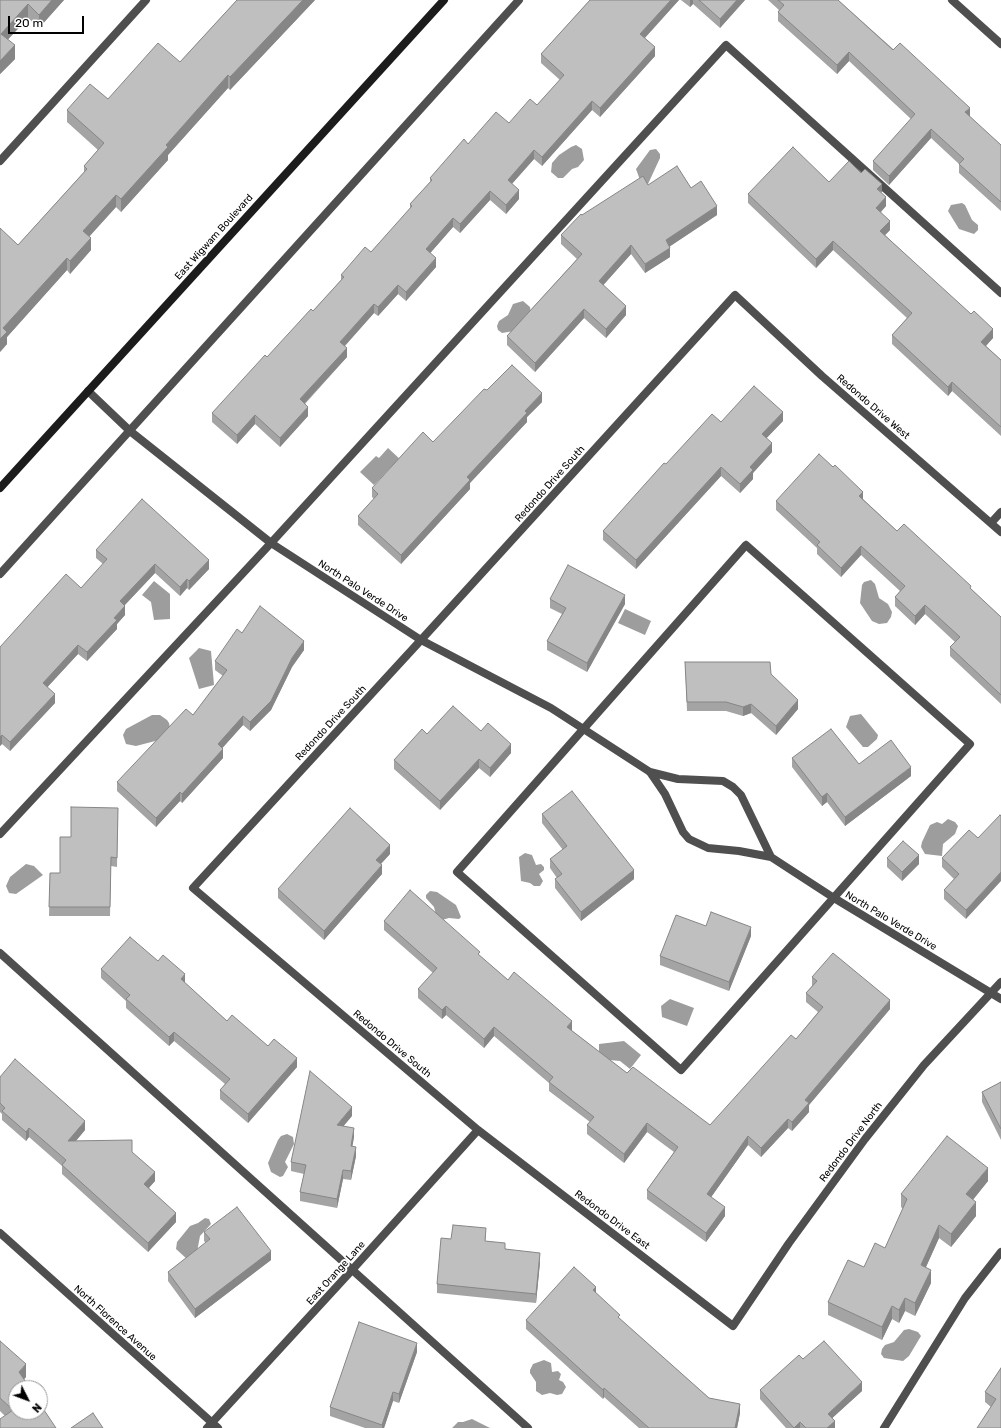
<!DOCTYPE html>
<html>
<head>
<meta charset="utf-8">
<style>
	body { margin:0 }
	#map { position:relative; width:1001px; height:1428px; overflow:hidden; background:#fff; font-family:Rubik,sans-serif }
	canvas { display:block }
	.north { position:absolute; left:8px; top:1380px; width:40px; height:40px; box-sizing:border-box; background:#fff; border:1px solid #999; border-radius:50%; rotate:132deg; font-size:11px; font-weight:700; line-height:16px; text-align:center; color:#000 }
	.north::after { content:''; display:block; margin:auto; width:14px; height:18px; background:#000; clip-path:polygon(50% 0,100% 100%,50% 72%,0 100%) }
	.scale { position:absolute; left:8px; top:16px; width:76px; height:18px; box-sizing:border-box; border:2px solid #000; border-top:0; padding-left:5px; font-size:12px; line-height:14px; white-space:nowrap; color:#000; -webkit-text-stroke:3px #fff; paint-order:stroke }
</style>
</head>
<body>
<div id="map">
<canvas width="1001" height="1428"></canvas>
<div class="north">N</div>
<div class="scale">20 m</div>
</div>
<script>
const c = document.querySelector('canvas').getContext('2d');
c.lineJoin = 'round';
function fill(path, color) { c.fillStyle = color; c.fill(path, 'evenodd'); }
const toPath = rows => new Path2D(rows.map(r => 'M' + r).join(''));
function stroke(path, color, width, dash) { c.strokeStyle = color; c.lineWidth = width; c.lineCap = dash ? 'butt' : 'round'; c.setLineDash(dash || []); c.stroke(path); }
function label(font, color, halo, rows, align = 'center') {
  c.font = font + ' Rubik,sans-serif'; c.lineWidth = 4; c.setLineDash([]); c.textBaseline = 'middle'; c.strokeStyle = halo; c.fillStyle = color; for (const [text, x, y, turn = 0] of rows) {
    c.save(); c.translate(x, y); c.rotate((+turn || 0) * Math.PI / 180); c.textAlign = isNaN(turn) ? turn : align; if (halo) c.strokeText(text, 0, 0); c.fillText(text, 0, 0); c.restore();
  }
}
fill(toPath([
	[576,145,582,149,584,160,578,167,572,169,563,178,558,178,551,172,552,163,559,155,571,147],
	[656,149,660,154,660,158,648,184,640,180,636,169,650,150],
	[962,203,965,205,972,220,978,225,978,230,974,234,959,229,948,211,951,205],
	[523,301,530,307,531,314,514,331,502,333,498,330,497,326,499,321,508,315,513,304],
	[388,448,402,461,396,467,393,465,374,485,360,472,376,456,379,458],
	[871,580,875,584,879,598,888,604,892,612,891,617,887,623,879,624,872,621,860,603,862,585,864,582],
	[154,581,170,594,170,619,154,620,151,602,142,595],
	[625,609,651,621,645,635,618,623],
	[199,648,211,651,214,685,199,689,189,658],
	[861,714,878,735,877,739,868,747,863,747,846,727,850,716],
	[152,715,160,715,167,720,169,723,170,728,159,740,136,746,126,744,123,735,126,729],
	[948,819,955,822,958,826,955,834,943,844,942,856,925,854,921,847,922,842,930,825,937,822,942,824],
	[525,853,532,855,536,865,541,864,544,867,544,870,539,874,543,881,540,886,534,886,530,883,521,881,519,857],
	[26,864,34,866,43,875,16,894,9,893,6,886,10,877],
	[430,891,437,892,456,905,461,917,459,919,449,918,442,920,436,915,434,907,426,898,426,895],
	[670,999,694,1008,687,1026,662,1017,661,1006],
	[624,1041,641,1055,630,1069,620,1061,599,1059,599,1044],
	[287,1134,293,1137,294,1144,285,1162,288,1167,283,1176,280,1177,271,1172,268,1163,278,1140,281,1136],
	[205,1218,209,1219,211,1224,200,1236,197,1252,187,1259,176,1249,177,1242,190,1226,198,1223],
	[909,1329,918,1332,921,1336,909,1356,903,1361,884,1358,881,1354,882,1349,885,1345,894,1342,904,1330],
	[544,1360,551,1363,552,1372,558,1371,561,1374,559,1380,563,1382,566,1387,562,1394,557,1395,550,1393,542,1395,536,1391,536,1382,530,1373,530,1370,533,1364],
	[472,1419,490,1428,452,1428,458,1422,463,1422]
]), '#9d9d9d');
stroke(toPath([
	[0,161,146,0],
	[746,545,970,744,681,1070,457,872,746,545],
	[0,574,519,0],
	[0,834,271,543,726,45,1001,293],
	[0,953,528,1428],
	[884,1428,965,1298,1001,1252]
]), '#4f4f4f', 8);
stroke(toPath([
	[952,0,1001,44],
	[88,391,130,431,271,543,421,640,551,708,650,772],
	[991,523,1001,512],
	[1001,532,822,376,735,295,421,640,193,888,478,1130,733,1326,789,1243,865,1139,924,1065,1001,982],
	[650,772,678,779,723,781,733,787,741,795,771,857,739,851,708,848,689,839,683,832,665,794,650,772],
	[771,857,834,898,1001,999],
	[0,1233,218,1428],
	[207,1428,352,1270,478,1130]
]), '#4f4f4f', 8);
stroke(toPath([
	[0,488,444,0]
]), '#1c1c1c', 8);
fill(toPath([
	[0,0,64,0,39,28,28,18,8,39,15,59,0,74],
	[237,0,315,0,230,90,228,88,168,155,168,160,121,212,116,207,90,236,91,250,70,274,67,270,7,337,7,344,0,352,18,245,84,172,84,166,98,150,67,122,67,110,108,99,180,62],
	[590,0,679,0,645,38,655,56,600,117,592,110,542,166,534,159,512,184,519,199,506,214,490,200,460,233,453,227,430,253,436,267,406,301,398,294,378,316,374,313,345,346,347,357,305,404,308,416,280,447,255,424,237,444,212,422,212,413,313,311,341,280,341,275,371,252,410,209,410,204,430,182,430,178,468,144,509,123,537,105,560,80,541,63,541,54],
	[681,0,745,0,720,28,693,4,690,7],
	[768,0,838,0,1001,145,1001,211,959,173,959,164,931,138,889,185,873,170,873,161,911,119,849,61,837,74,778,21,778,12,779,10],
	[829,182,882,193,886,206,881,212,890,230,885,235,993,338,986,346,1001,360,1001,436,952,391,948,396,892,344,892,335,907,318,833,250,816,268,748,203,748,194],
	[648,185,691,188,717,215,670,246,670,257,645,273,631,254,603,285,626,315,606,338,584,318,535,372,507,345,507,336,577,259,561,244,561,235,582,215],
	[487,390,542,402,527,417,527,422,470,483,470,489,401,564,358,525,358,516,374,499,372,497,372,488,433,442],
	[783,421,766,438,772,452,753,473,753,479,740,493,721,476,636,569,603,540,603,531,666,464,721,422],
	[863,499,897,531,971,589,1001,617,1001,704,950,656,950,647,955,642,925,614,915,625,895,606,895,597,900,591,861,555,841,577,817,554,817,548,776,510,776,501],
	[96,550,209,569,189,590,187,588,180,596,155,573,125,605,125,615,117,624,117,629,87,661,78,654,47,687,55,703,10,751,2,744,0,746,0,647,81,588,103,564,96,558],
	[550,599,625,604,587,672,547,650,547,641,562,614,550,608],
	[242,633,304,650,292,667,271,710,250,731,243,725,222,748,223,758,182,803,180,801,156,827,117,791,117,782,193,715,223,676,215,670,215,661],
	[685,662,771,674,798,709,776,735,751,713,743,716,726,711,687,711],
	[481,731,511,753,490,777,479,768,440,810,394,769,394,760,427,734],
	[792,758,859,764,911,776,845,826,827,802,822,806,792,767],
	[118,808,117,867,111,866,110,916,49,916,50,873,60,873,71,837],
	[542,814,634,879,581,921,555,888,555,879,557,878,550,868,550,859,563,850,542,823],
	[969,830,966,919,944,899,944,890,954,879,942,867,942,858],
	[390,854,381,864,382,874,324,940,278,898,278,889],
	[887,858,919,864,902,881,887,867],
	[384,921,480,956,508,980,571,1030,627,1073,710,1125,796,1039,818,1012,806,1002,806,993,812,986,812,977,890,1009,809,1105,809,1112,792,1131,788,1128,761,1157,748,1145,711,1197,725,1216,706,1242,647,1199,647,1190,674,1152,647,1132,624,1163,587,1134,587,1125,590,1122,549,1091,549,1083,494,1036,484,1048,446,1015,442,1019,418,998,418,989,433,973,384,930],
	[751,936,729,991,660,965,660,956],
	[158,961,185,983,227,1021,268,1046,297,1067,248,1123,220,1099,220,1090,225,1084,174,1041,169,1046,126,1008,126,1001,101,978,101,969],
	[0,1077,85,1130,76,1141,132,1153,155,1181,149,1188,176,1222,148,1252,62,1174,62,1166,29,1137,26,1141,2,1120,2,1114,0,1112],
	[1001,1082,1001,1140,982,1102,982,1092],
	[352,1116,343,1126,354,1137,352,1146,356,1156,351,1180,343,1179,337,1208,300,1201,300,1192,304,1174,291,1171,291,1162],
	[988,1181,973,1200,976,1216,951,1247,939,1238,926,1267,931,1283,915,1316,905,1311,899,1323,892,1319,882,1340,828,1315,828,1302,864,1267,885,1248,903,1209,901,1207,901,1194],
	[204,1232,271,1260,195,1318,168,1281,168,1272,206,1243,204,1241],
	[486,1237,485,1241,540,1262,536,1303,437,1293,437,1284,451,1239],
	[596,1293,620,1319,709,1398,740,1413,737,1428,639,1428,604,1397,603,1399,526,1329,526,1320],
	[0,1341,26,1377,24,1379,16,1412,5,1416,0,1411],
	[417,1352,399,1403,393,1401,384,1428,365,1428,330,1416,330,1407],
	[1001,1368,1001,1428,991,1407,985,1402,985,1392],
	[760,1390,862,1391,832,1418,835,1428,786,1428,760,1399]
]), '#a4a4a4');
fill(toPath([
	[52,0,64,0,39,28,39,15],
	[303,0,315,0,230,90,230,77],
	[671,0,679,0,640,43,640,34],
	[690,0,693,0,693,4,690,7],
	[737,0,745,0,720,28,720,19],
	[28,4,28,18,1,47,1,34],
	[15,45,15,59,0,74,0,61],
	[655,47,655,56,600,117,600,108],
	[849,52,849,61,837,74,837,65],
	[228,75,228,88,168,155,168,160,121,212,121,199,166,145],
	[592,101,592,110,542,166,542,157],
	[970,108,970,117,965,112],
	[931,129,931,138,889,185,889,176],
	[534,150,534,159,508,188,508,180],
	[882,184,882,193,877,189],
	[519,190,519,199,506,214,506,205],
	[490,191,490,200,460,233,460,224],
	[116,195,116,207,83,243,83,231],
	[886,197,886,206,876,217,876,208],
	[717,206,717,215,666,249,666,240],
	[453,218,453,227,426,258,426,249],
	[890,221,890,230,880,240,880,231],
	[91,238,91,250,70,274,70,261],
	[833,241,833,250,816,268,816,259],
	[631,245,631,254,599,290,599,281],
	[670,248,670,257,645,273,645,264],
	[67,258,67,270,7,337,7,344,0,352,0,339,3,328],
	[436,258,436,267,406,301,406,292],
	[398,285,398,294,378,316,378,307],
	[374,304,374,313,340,351,340,342],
	[626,306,626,315,606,338,606,329],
	[584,309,584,318,535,372,535,363],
	[993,329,993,338,981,351,981,342],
	[347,348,347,357,300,408,300,399],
	[952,382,952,391,948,396,948,387],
	[542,393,542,402,527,417,527,422,470,483,470,489,401,564,401,555,467,477,525,411],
	[308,407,308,416,280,447,280,438],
	[783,412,783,421,762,443,762,434],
	[255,415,255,424,237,444,237,435],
	[772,443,772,452,753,473,753,479,740,493,740,484,750,467],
	[721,467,721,476,636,569,636,560],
	[863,492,863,501,859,496],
	[861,546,861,555,841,577,841,568],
	[209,560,209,569,189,590,189,581],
	[155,564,155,573,120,610,120,601],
	[187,579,187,588,180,596,180,587],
	[625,595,625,604,587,672,587,663],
	[925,605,925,614,915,625,915,616],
	[125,606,125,615,117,624,117,629,87,661,87,652,114,618],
	[304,641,304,650,292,667,271,710,250,731,250,722,292,658],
	[78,645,78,654,43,692,43,683],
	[55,694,55,703,10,751,10,742],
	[798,700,798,709,776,735,776,726],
	[751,704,751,713,743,716,743,707],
	[243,716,243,725,218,753,218,744],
	[2,735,2,744,0,746,0,737],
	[511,744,511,753,490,777,490,768],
	[223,749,223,758,182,803,182,794],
	[479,759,479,768,440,810,440,801],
	[911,767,911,776,845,826,845,817],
	[180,792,180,801,156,827,156,818],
	[827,793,827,802,822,806,822,797],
	[390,845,390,854,376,869,376,860],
	[919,855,919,864,902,881,902,872],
	[382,865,382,874,324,940,324,931],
	[634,870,634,879,581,921,581,912],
	[1001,872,1001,881,966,919,966,910],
	[751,927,751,936,729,991,729,982],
	[185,974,185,983,181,979],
	[890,1000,890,1009,809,1105,809,1112,792,1131,792,1122,805,1100],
	[446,1006,446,1015,442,1019,442,1010],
	[572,1021,572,1030,567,1036,567,1027],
	[494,1027,494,1036,484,1048,484,1039],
	[174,1032,174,1041,169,1046,169,1037],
	[297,1058,297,1067,248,1123,248,1114],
	[352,1107,352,1116,337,1134,337,1125],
	[788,1119,788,1128,761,1157,761,1148],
	[85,1121,85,1130,68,1150,68,1141],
	[647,1123,647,1132,624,1163,624,1154],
	[29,1128,29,1137,26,1141,26,1132],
	[354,1128,354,1137,351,1155,351,1146],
	[748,1136,748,1145,707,1203,707,1194],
	[356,1147,356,1156,351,1180,351,1171],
	[988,1168,988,1181,966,1208,966,1194],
	[343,1170,343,1179,337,1208,337,1199],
	[155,1172,155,1181,144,1193,144,1184],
	[976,1202,976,1216,951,1247,951,1234],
	[725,1207,725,1216,706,1242,706,1233],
	[176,1213,176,1222,148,1252,148,1243],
	[939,1225,939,1238,921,1278,921,1265],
	[271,1251,271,1260,195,1318,195,1309],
	[540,1253,540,1262,536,1303,536,1294],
	[931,1270,931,1283,915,1316,915,1303],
	[596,1287,596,1296,593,1290],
	[905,1298,905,1311,899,1323,899,1310],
	[892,1306,892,1319,882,1340,882,1327],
	[417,1343,417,1352,399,1403,399,1394],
	[26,1364,26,1377,19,1385,19,1372],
	[862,1382,862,1391,828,1422,828,1414],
	[604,1388,604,1397,603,1399,603,1390],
	[393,1392,393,1401,384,1428,382,1428,382,1425],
	[740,1404,740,1413,737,1428,735,1428],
	[835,1421,835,1428,827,1428],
	[800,1422,800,1428,794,1428]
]), '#868686');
const building = toPath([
	[0,0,52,0,39,15,28,4,1,34,15,45,0,61,0,0],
	[237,0,303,0,230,77,228,75,166,145,168,147,121,199,116,195,83,231,91,238,70,261,67,258,3,328,7,332,0,339,0,228,18,245,87,169,84,166,104,143,67,110,90,84,108,99,158,43,180,62,237,0],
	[590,0,671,0,640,34,655,47,600,108,592,101,542,157,534,150,508,180,519,190,506,205,490,191,460,224,453,218,426,249,436,258,406,292,398,285,378,307,374,304,340,342,347,348,300,399,308,407,280,438,255,415,237,435,212,413,265,355,267,357,311,309,313,311,344,277,341,275,365,247,371,252,412,206,410,204,432,180,430,178,464,139,468,144,496,112,509,123,530,99,537,105,564,75,541,54,590,0],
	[699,0,737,0,720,19,699,0],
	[778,0,838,0,893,50,900,43,970,108,965,112,1001,145,1001,202,959,164,964,159,931,129,889,176,873,161,915,114,849,52,837,65,778,12,784,5,778,0],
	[793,147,829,182,849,161,861,173,865,169,882,184,877,189,886,197,876,208,890,221,880,231,971,314,974,311,993,329,981,342,1001,360,1001,427,952,382,948,387,892,335,912,313,833,241,816,259,748,194,793,147],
	[677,166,691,188,701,181,717,206,666,240,670,248,645,264,631,245,599,281,626,306,606,329,584,309,535,363,507,336,582,254,561,235,581,214,582,215,643,176,648,185,677,166],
	[512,365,542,393,525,411,527,413,467,477,470,480,401,555,358,516,378,494,372,488,423,432,433,442,484,389,487,390,512,365],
	[754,386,783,412,762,434,772,443,750,467,753,470,740,484,721,467,636,560,603,531,664,463,666,464,712,414,721,422,754,386],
	[819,454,833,467,835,465,863,492,859,496,897,531,904,524,971,586,970,588,1001,617,1001,695,950,647,960,637,925,605,915,616,895,597,905,586,861,546,841,568,817,545,820,542,776,501,819,454],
	[142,499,209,560,189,581,187,579,180,587,155,564,120,601,125,606,114,618,117,620,87,652,78,645,43,683,55,694,10,742,2,735,0,737,0,647,66,574,81,588,107,559,96,550,142,499],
	[568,565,625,595,587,663,547,641,566,608,550,599,568,565],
	[260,606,304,641,292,658,271,701,250,722,243,716,218,744,223,749,182,794,180,792,156,818,117,782,186,709,193,715,227,670,215,661,237,629,242,633,260,606],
	[685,662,770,662,771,674,798,700,776,726,751,704,743,707,726,702,687,702,685,662],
	[453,706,481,731,488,723,511,744,490,768,479,759,440,801,394,760,422,729,427,734,453,706],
	[831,729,859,764,891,740,911,767,845,817,827,793,822,797,792,758,831,729],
	[572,791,634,870,581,912,555,879,562,874,550,859,567,846,542,814,572,791],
	[71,807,118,808,117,858,111,857,110,907,49,907,50,873,60,873,60,837,71,837,71,807],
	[350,808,390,845,376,860,382,865,324,931,278,889,350,808],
	[1000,815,1001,816,1001,872,966,910,944,890,959,874,942,858,969,830,978,838,1000,815],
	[903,841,919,855,902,872,887,858,903,841],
	[410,890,480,952,478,954,508,980,514,972,572,1021,567,1027,627,1073,633,1067,710,1125,791,1035,796,1039,823,1007,806,993,817,981,812,977,833,953,890,1000,805,1100,809,1103,792,1122,788,1119,761,1148,748,1136,707,1194,725,1207,706,1233,647,1190,678,1147,647,1123,624,1154,587,1125,594,1117,549,1082,553,1077,494,1027,484,1039,446,1006,442,1010,418,989,437,968,384,921,410,890],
	[711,912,751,927,729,982,660,956,676,915,706,926,711,912],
	[130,937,158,961,163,955,185,974,181,979,227,1021,232,1015,268,1046,274,1039,297,1058,248,1114,220,1090,230,1079,174,1032,169,1037,126,999,130,995,101,969,130,937],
	[15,1059,85,1121,68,1141,132,1140,132,1152,155,1172,144,1184,176,1213,148,1243,62,1165,66,1160,29,1128,26,1132,2,1111,5,1108,0,1103,0,1077,15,1059],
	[310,1071,352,1107,337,1125,354,1128,351,1146,356,1147,351,1171,343,1170,337,1199,300,1192,306,1165,291,1162,310,1071],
	[1001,1082,1001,1129,982,1092,1001,1082],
	[947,1136,988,1168,966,1194,976,1202,951,1234,939,1225,921,1265,931,1270,915,1303,905,1298,899,1310,892,1306,882,1327,828,1302,848,1260,864,1267,875,1243,885,1248,907,1199,901,1194,947,1136],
	[237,1207,271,1251,195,1309,168,1272,210,1239,204,1232,237,1207],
	[453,1225,486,1228,485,1241,505,1243,505,1249,540,1253,536,1294,437,1284,441,1238,451,1239,453,1225],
	[574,1267,596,1287,593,1290,620,1315,618,1317,709,1398,740,1404,735,1428,649,1428,604,1388,603,1390,526,1320,574,1267],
	[359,1322,417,1343,399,1394,393,1392,382,1425,330,1407,359,1322],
	[0,1341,26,1364,19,1372,30,1388,16,1388,16,1412,40,1412,40,1404,56,1428,0,1428,0,1419,13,1410,0,1398,0,1341],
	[824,1341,862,1382,828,1414,835,1421,827,1428,806,1428,800,1422,794,1428,760,1390,799,1355,803,1359,824,1341],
	[1001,1368,1001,1428,977,1428,996,1399,985,1392,1001,1368],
	[93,1413,103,1428,71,1428,93,1413]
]);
fill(building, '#bfbfbf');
stroke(building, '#868686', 1);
label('10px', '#000', '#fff', [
	["East Wigwam Boulevard",214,237,-48],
	["Redondo Drive West",873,407,41],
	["Redondo Drive South",550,484,-48],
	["North Palo Verde Drive",363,591,33],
	["Redondo Drive South",331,723,-47],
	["North Palo Verde Drive",891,921,31],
	["Redondo Drive South",392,1044,40],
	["Redondo Drive North",851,1142,-53],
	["Redondo Drive East",612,1220,37],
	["East Orange Lane",336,1273,-48],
	["North Florence Avenue",115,1323,42]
]);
</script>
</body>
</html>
